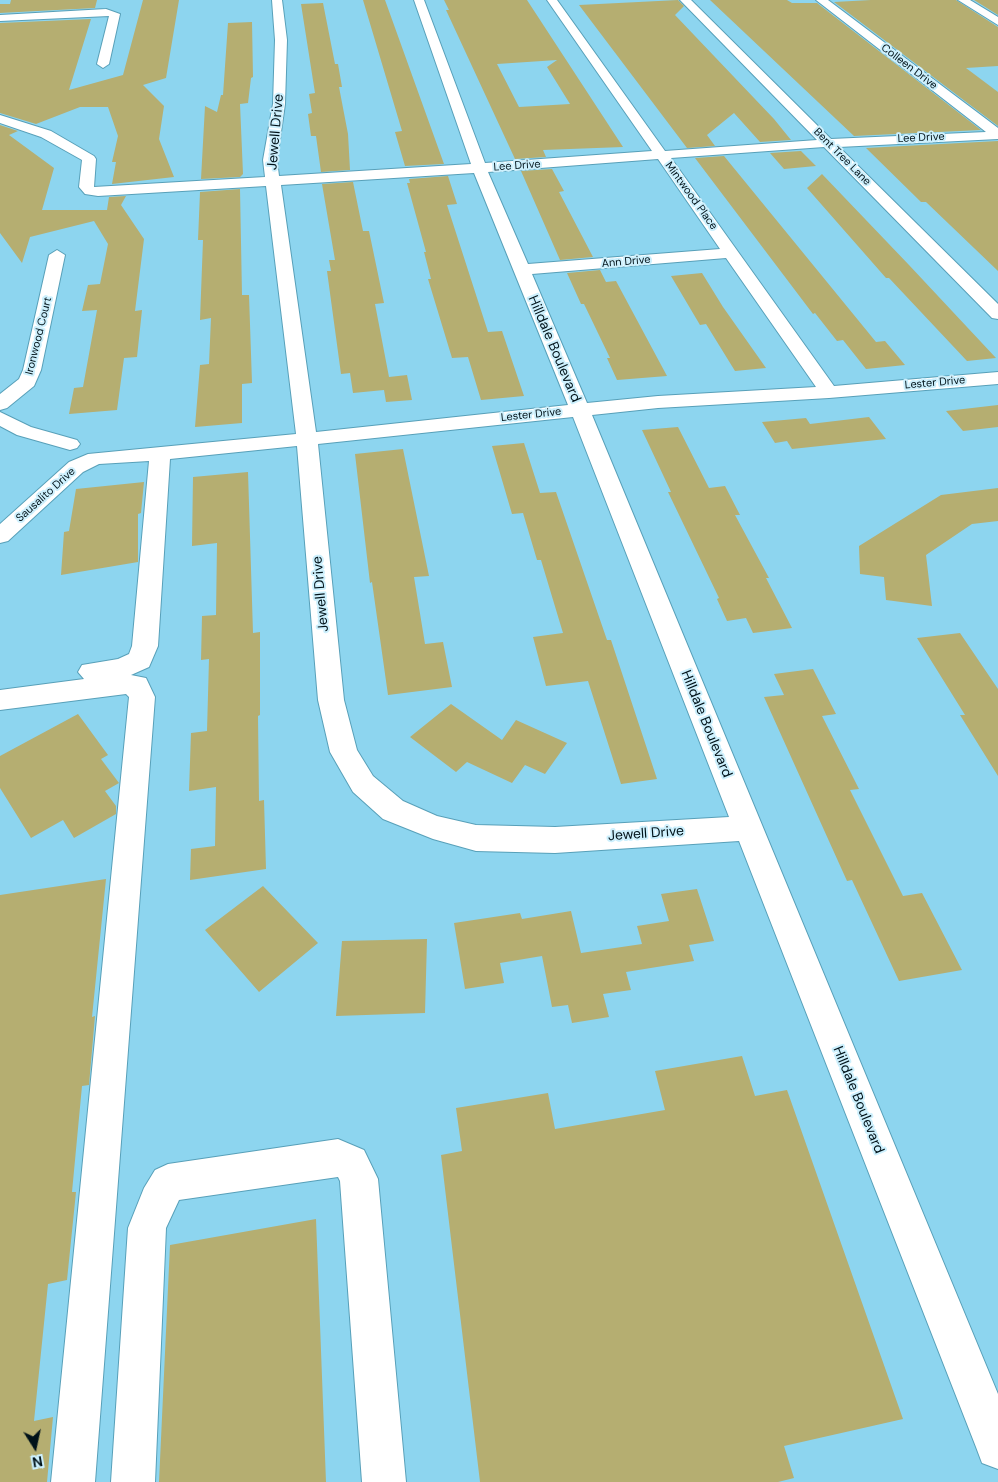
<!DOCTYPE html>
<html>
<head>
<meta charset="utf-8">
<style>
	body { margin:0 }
	#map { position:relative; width:998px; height:1482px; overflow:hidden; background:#8dd5ef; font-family:"DM Sans",sans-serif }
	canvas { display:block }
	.north { position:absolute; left:10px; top:1422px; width:50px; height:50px; -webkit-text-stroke:4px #cdf0fd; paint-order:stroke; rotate:170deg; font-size:14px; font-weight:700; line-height:20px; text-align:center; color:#001219 }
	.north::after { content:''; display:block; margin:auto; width:18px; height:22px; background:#001219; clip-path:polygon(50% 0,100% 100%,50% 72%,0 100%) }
</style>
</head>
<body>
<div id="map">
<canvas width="998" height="1482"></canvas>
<div class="north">N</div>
</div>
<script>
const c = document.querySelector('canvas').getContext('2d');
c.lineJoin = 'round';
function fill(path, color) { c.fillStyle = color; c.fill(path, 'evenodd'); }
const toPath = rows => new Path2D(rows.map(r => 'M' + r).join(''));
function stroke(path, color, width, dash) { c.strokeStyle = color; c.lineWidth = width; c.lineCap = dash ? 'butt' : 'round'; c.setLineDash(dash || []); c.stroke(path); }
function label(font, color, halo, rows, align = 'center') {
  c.font = font + ' "DM Sans",sans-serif'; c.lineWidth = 4; c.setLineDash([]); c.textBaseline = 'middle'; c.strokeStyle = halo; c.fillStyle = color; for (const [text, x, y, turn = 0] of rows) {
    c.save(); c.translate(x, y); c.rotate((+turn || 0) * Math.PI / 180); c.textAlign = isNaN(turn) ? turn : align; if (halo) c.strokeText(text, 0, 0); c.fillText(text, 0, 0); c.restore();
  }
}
fill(toPath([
	[11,0,97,0,95,8,0,13,0,4,10,4],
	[143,0,179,0,166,78,143,85,164,106,159,139,174,177,112,184,116,162,112,162,118,136,108,107,80,107,36,124,0,113,0,23,91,19,69,90,123,75],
	[363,0,385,0,444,164,405,166,395,132,402,131],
	[444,0,527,0,623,147,543,150,546,157,515,159,446,10,449,10],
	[557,60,547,67,570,104,519,107,497,64],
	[678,0,684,6,675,15,774,119,791,140,760,142,734,113,707,135,715,146,687,148,579,5],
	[710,0,787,0,792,3,817,3,981,130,854,136],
	[871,0,956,0,998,27,998,66,966,68,998,92,998,126,834,2],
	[974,0,998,0,998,15],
	[323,3,335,64,338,64,342,87,339,87,348,134,350,170,321,172,316,136,311,136,308,114,312,113,309,94,315,93,301,4],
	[252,22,253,77,251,78,248,103,240,104,243,174,240,177,201,179,205,106,217,112,221,95,223,95,228,23],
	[0,125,18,131,9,135,54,168,42,210,107,210,109,197,126,196,121,205,144,239,135,311,142,310,137,357,124,358,117,410,69,414,74,388,83,387,97,310,82,311,88,285,100,284,108,244,94,221,30,237,22,263,0,233],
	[998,141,998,271,926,202,921,202,866,148],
	[801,151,816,166,784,169,770,153],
	[724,156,876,342,885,341,905,365,866,369,843,340,837,341,815,313,813,314,695,158],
	[552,169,564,191,559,192,593,257,560,260,521,171],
	[822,174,909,265,996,358,967,361,889,278,886,278,807,188],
	[448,176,457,204,447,205,488,332,502,331,524,396,481,400,468,357,452,358,428,279,431,279,424,252,426,252,407,183,410,183,409,179],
	[353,182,363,231,369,231,384,303,375,304,389,377,407,375,412,400,386,402,384,390,353,393,350,373,341,374,327,271,331,271,329,260,335,260,322,184],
	[240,189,242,295,249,295,252,383,242,384,242,423,195,427,200,365,209,364,211,318,200,320,203,240,198,240,200,192],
	[600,270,606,282,616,281,667,376,617,380,607,358,610,358,584,304,581,304,567,273],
	[702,273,723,307,766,368,735,371,706,324,700,325,671,276],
	[998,405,998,427,963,431,946,411],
	[869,417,886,439,792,449,787,441,775,443,762,422,806,418,810,424],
	[678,427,709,488,725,486,740,515,735,515,769,578,766,578,792,628,753,633,746,618,727,621,717,599,719,598,668,492,671,492,642,430],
	[524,443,540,493,556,492,607,640,611,640,657,779,621,784,588,681,546,686,533,637,563,633,541,560,537,560,523,513,512,514,492,446],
	[403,449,429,576,414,577,425,644,443,642,452,687,388,695,372,582,370,583,355,454],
	[248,472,253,633,260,632,260,715,258,716,259,801,264,800,266,869,190,880,191,849,215,846,216,787,189,791,191,733,207,731,209,659,201,660,202,616,216,615,217,543,192,546,193,477],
	[144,482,141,513,138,514,138,562,61,575,64,532,69,531,76,489],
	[998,488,998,521,972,524,926,555,932,606,886,600,884,577,860,574,859,546,941,495],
	[960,633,998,689,998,776,960,715,965,715,917,638],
	[813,669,836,714,822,716,859,789,850,790,903,896,922,893,962,970,899,981,852,880,847,881,764,697,784,695,774,674],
	[451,704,502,740,516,720,567,743,545,774,525,765,512,783,467,762,456,772,410,737],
	[78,714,108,755,101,759,119,783,105,791,116,806,116,814,74,838,63,820,31,838,0,788,0,756],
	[106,879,92,1017,95,1016,89,1085,82,1086,72,1192,76,1192,67,1280,48,1284,34,1421,53,1417,47,1482,0,1482,0,895],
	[263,886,318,943,259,992,205,930],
	[697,889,714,941,689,945,694,961,626,972,631,990,603,994,609,1017,572,1023,568,1005,552,1007,542,956,500,963,504,983,465,989,454,923,520,913,522,919,571,911,581,953,642,944,637,926,669,921,661,894],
	[427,939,425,1013,336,1016,342,941],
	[742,1056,755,1096,787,1090,903,1419,784,1446,794,1478,778,1482,480,1482,441,1155,462,1151,456,1108,548,1093,555,1129,665,1110,655,1071],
	[316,1219,326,1482,159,1482,170,1245]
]), '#b5ae71');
const minor = toPath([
	[272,0,282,0,287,40,285,104,277,160,279,176,471,164,414,0,424,0,485,163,652,151,547,0,557,0,665,151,817,140,680,0,691,0,831,139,986,132,816,0,828,0,998,128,998,139,839,147,998,304,998,319,992,318,824,147,671,158,834,386,998,372,998,384,829,398,658,408,592,415,998,1394,998,1469,982,1463,976,1447,739,841,555,853,476,851,433,839,383,819,353,792,330,752,318,700,297,446,170,459,158,646,149,667,131,675,146,678,155,697,95,1482,51,1482,129,697,126,694,0,710,0,690,84,679,78,672,82,665,118,659,129,654,132,646,149,461,99,464,83,472,8,541,0,543,0,524,69,462,88,454,296,434,266,186,98,196,85,194,79,187,82,160,41,137,0,123,0,115,51,131,94,156,96,159,94,187,265,177,263,160,273,104,275,40,272,0],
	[658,159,720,249,528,264,488,172,658,159],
	[474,173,568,405,316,432,281,185,474,173],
	[726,258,816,387,658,396,587,403,532,274,726,258],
	[573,417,729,817,555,827,476,825,437,816,403,801,373,776,357,750,344,700,318,444,573,417],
	[958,0,970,0,998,17,998,25,958,0],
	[106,9,120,14,109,64,103,68,97,64,109,16,0,21,0,15,106,9],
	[57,250,65,255,41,370,34,386,7,408,0,410,0,394,19,379,23,370,49,255,57,250],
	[0,412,31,427,77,440,80,444,77,448,70,450,17,435,0,426,0,412],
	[338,1139,364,1150,378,1179,406,1482,362,1482,340,1181,338,1177,179,1200,166,1228,155,1482,111,1482,128,1228,144,1188,155,1170,168,1164,338,1139]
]);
stroke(minor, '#58a0b9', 2);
fill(minor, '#fff');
label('11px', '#001219', '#cdf0fd', [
	["Colleen Drive",909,67,37],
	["Lee Drive",921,138,-3],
	["Bent Tree Lane",842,157,45],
	["Lee Drive",517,166,-4],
	["Mintwood Place",691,196,54],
	["Ann Drive",626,262,-5],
	["Ironwood Court",39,336,-76],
	["Lester Drive",935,383,-5],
	["Lester Drive",531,415,-6],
	["Sausalito Drive",46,495,-42]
]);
label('14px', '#001219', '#cdf0fd', [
	["Jewell Drive",276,132,-85],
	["Hilldale Boulevard",554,349,67],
	["Jewell Drive",321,594,-95],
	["Hilldale Boulevard",706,724,68],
	["Jewell Drive",646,834,-4],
	["Hilldale Boulevard",858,1100,68]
]);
</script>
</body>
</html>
